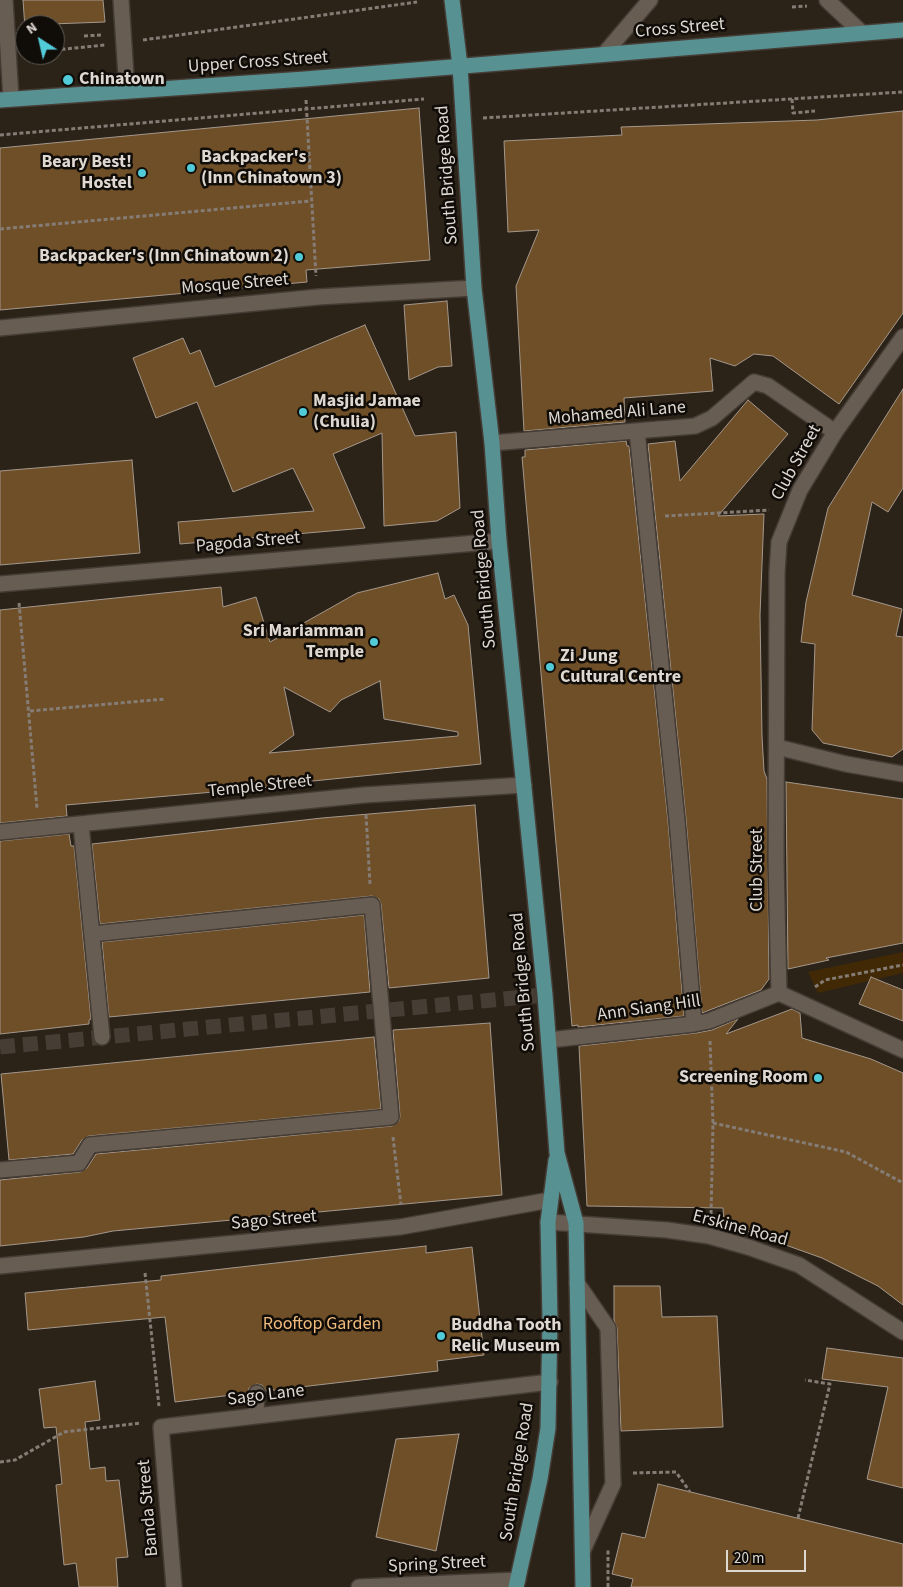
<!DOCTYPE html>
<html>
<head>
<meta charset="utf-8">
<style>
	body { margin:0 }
	#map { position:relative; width:903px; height:1587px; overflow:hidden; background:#2b2218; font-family:"Source Sans 3",sans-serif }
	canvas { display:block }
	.north { position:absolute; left:15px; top:15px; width:50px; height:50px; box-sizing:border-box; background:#100c08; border:1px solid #625e58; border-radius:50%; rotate:325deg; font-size:14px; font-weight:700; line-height:20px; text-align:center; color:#ded8d1 }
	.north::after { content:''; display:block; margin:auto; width:18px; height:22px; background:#52cbd8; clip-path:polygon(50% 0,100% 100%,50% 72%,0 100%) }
	.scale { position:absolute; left:726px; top:1550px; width:80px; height:22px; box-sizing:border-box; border:2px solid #ded8d1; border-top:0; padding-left:6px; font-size:15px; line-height:18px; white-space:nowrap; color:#ded8d1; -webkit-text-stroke:4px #100c08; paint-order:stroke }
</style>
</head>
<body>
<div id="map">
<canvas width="903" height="1587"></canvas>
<div class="north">N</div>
<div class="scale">20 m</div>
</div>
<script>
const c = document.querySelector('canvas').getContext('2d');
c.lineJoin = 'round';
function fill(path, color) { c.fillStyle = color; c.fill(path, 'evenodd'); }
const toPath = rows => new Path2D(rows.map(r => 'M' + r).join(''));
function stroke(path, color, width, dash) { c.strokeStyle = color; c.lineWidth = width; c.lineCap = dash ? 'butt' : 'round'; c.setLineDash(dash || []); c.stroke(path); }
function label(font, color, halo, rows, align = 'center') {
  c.font = font + ' "Source Sans 3",sans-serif'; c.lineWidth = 5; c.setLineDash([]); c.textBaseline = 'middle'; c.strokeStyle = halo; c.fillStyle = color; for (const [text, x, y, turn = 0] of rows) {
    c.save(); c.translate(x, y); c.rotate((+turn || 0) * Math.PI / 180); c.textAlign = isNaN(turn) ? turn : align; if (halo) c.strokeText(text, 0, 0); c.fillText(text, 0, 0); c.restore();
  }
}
fill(toPath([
	[903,952,903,973,818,993,808,972]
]), '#412906');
const building = toPath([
	[23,0,103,0,105,22,25,25,25,28,23,0],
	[419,108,430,260,306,270,307,282,0,310,0,148,419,108],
	[903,111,903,313,839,404,773,356,754,354,735,366,710,358,713,391,624,398,625,422,524,431,516,286,539,230,508,232,504,141,622,135,621,127,817,120,903,111],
	[447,301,452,366,438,367,409,380,404,305,447,301],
	[365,325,415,436,456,432,460,508,437,521,384,526,382,433,333,454,365,528,180,544,178,522,314,511,293,468,233,492,197,402,156,418,133,358,183,338,190,354,200,350,215,387,365,325],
	[903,389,903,488,888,512,872,502,852,595,902,609,896,636,903,637,903,749,892,757,823,743,812,730,815,644,801,642,806,602,828,508,903,389],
	[748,400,788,434,718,516,764,514,760,615,762,736,764,771,767,779,769,979,761,990,702,1013,686,819,648,444,675,441,680,481,748,400],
	[626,441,627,446,629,446,668,821,684,1016,578,1027,578,1025,572,1026,522,457,525,457,525,450,626,441],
	[132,460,140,553,0,565,0,471,132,460],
	[438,573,445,599,454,595,468,625,481,764,293,783,293,785,66,805,67,816,0,823,0,610,221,587,223,607,256,597,270,642,357,593,438,573],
	[380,681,384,719,458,732,458,736,269,753,294,735,284,687,330,712,341,700,380,681],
	[786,782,903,799,903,943,826,958,829,960,788,969,786,782],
	[475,805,489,978,389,988,381,904,379,899,372,896,100,924,92,844,322,818,475,805],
	[69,834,71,846,74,846,91,1019,89,1020,89,1024,0,1034,0,841,69,834],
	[364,915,370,992,109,1017,102,942,364,915],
	[871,977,903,990,903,1021,859,1004,871,977],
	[792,1009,800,1013,802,1038,871,1059,903,1073,903,1305,878,1286,822,1258,724,1223,723,1208,587,1206,579,1046,696,1033,712,1030,738,1019,726,1034,792,1009],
	[490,1023,502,1195,113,1231,84,1237,0,1246,0,1180,80,1172,87,1168,96,1154,392,1126,399,1121,400,1116,393,1030,490,1023],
	[374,1037,381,1109,89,1136,82,1140,73,1154,9,1160,1,1074,374,1037],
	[426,1246,426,1253,472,1247,484,1355,437,1361,438,1371,266,1391,262,1385,257,1384,249,1388,248,1393,175,1402,165,1317,28,1330,25,1293,161,1280,161,1276,426,1246],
	[614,1286,660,1286,662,1317,717,1316,723,1427,621,1431,617,1328,614,1320,614,1286],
	[827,1348,903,1358,903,1488,867,1479,888,1387,822,1379,827,1348],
	[95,1381,100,1420,85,1422,90,1469,105,1467,106,1481,119,1480,128,1557,116,1558,118,1587,79,1587,76,1563,64,1565,56,1485,62,1484,56,1427,44,1428,39,1389,95,1381],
	[459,1434,436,1551,376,1537,396,1439,459,1434],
	[658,1484,903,1544,903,1587,631,1587,633,1579,612,1574,622,1533,645,1538,658,1484]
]);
fill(building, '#6f4f28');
stroke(building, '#a4988c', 1);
stroke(toPath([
	[0,1047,545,995]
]), '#463d34', 15, [15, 8]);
const minor = toPath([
	[5,0,11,99],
	[121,0,127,91],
	[827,0,862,33],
	[604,54,650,0],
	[0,328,318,297,474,288],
	[637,431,677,820,694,1024],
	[492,443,695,426,712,418,754,382,768,386,835,432],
	[0,584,499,541],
	[777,747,846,764,903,774],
	[81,825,102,1037],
	[0,832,364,795,524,785],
	[779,993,776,861,777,572,779,542,800,490,835,432,903,337],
	[779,993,903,1050],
	[549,1040,694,1024,709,1021,779,993],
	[0,1170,79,1163,90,1145,391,1117,372,905,92,934],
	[548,1222,667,1230,709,1236,748,1247,799,1265,903,1332],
	[0,1266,400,1227,550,1200],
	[577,1283,608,1328,613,1484,583,1550],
	[256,1416,257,1393],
	[174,1587,161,1427,550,1382],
	[359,1587,518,1580]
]);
const major = toPath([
	[452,0,460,66,474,288,492,443,499,541,545,995,557,1153,576,1223,583,1587],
	[0,100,305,79,903,30],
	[516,1587,540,1479,548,1428,550,1319,548,1222,556,1160]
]);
stroke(minor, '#443c35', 18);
stroke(major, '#443c35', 18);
stroke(toPath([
	[792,7,807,6],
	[84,36,101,35,102,37],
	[143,40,417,2],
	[55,50,105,45],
	[792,99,793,113,815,111],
	[306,100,316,276],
	[483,118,903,92],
	[0,135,424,99],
	[0,229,310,201],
	[665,516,769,510],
	[19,603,37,808],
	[30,711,165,699],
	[366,815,370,884],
	[815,987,825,980,903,965],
	[710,1041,713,1123,711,1215],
	[713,1123,846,1152,903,1183],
	[393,1137,401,1205],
	[145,1273,159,1406],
	[0,1462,15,1460,64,1432,141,1423],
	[633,1473,676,1472,690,1492],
	[798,1518,830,1384,805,1380],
	[608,1587,608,1548]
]), '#857d75', 3, [4, 2.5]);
stroke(minor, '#685d52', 15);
stroke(major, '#589192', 15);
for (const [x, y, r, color] of [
	[68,80,6,"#52cbd8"],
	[191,168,5,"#52cbd8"],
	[142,173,5,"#52cbd8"],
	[299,257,5,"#52cbd8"],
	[303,412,5,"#52cbd8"],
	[374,642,5,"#52cbd8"],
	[550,667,5,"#52cbd8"],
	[818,1078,5,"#52cbd8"],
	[441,1336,5,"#52cbd8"]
]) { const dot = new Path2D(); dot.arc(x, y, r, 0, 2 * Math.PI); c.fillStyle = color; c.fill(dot); stroke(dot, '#100c08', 2); }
label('18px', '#ded8d1', '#100c08', [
	["Cross Street",680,29,-5],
	["Upper Cross Street",258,63,-4],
	["South Bridge Road",448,175,-94],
	["Mosque Street",235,285,-5],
	["Mohamed Ali Lane",617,414,-5],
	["Club Street",797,463,-61],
	["Pagoda Street",248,543,-5],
	["South Bridge Road",485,579,-95],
	["Temple Street",260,787,-6],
	["Club Street",758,870,-90],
	["South Bridge Road",524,982,-95],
	["Ann Siang Hill",649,1009,-8],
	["Sago Street",274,1221,-5],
	["Erskine Road",740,1229,15],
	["Sago Lane",266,1396,-7],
	["South Bridge Road",518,1472,-81],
	["Banda Street",149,1508,-95],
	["Spring Street",437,1565,-3]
]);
label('bold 18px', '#ded8d1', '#100c08', [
	["Chinatown",79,80],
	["Backpacker's",201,158],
	["(Inn Chinatown 3)",201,179],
	["Beary Best!",132,163,"right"],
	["Hostel",132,184,"right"],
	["Backpacker's (Inn Chinatown 2)",289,257,"right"],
	["Masjid Jamae",313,402],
	["(Chulia)",313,423],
	["Sri Mariamman",364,632,"right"],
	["Temple",364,653,"right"],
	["Zi Jung",560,657],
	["Cultural Centre",560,678],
	["Screening Room",808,1078,"right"],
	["Buddha Tooth",451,1326],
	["Relic Museum",451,1347]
], 'left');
label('18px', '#efba7c', '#100c08', [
	["Rooftop Garden",322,1325]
]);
</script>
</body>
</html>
